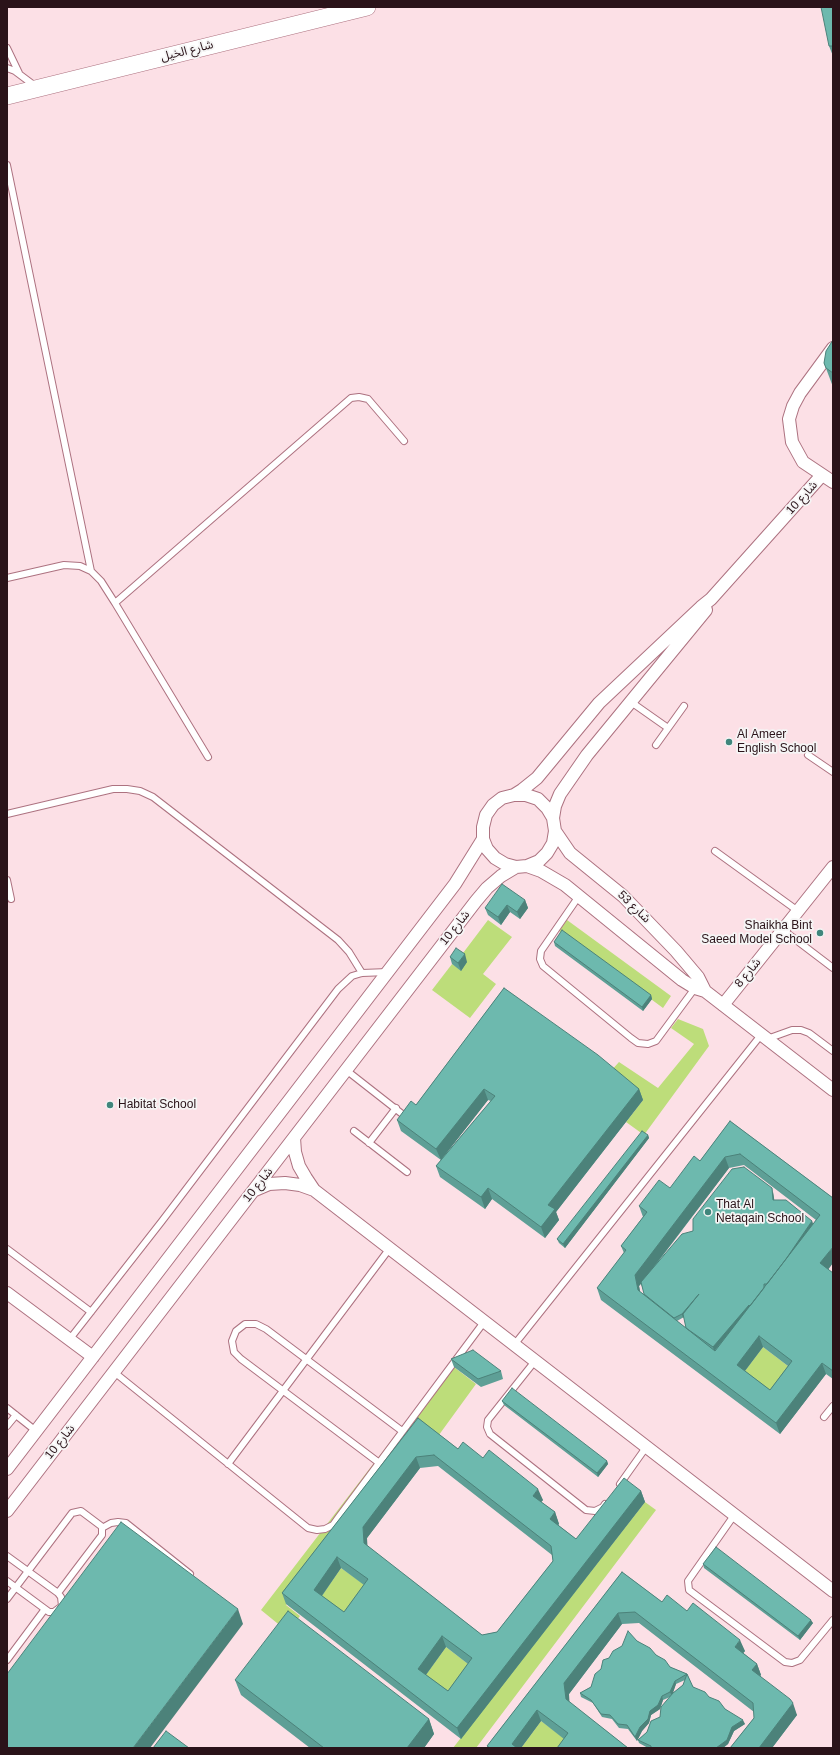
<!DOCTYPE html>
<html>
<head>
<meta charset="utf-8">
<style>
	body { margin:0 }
	#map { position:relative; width:840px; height:1755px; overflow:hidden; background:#fce0e6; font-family:Arial,sans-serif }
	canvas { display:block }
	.frame { position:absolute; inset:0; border:8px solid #2a1319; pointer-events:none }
</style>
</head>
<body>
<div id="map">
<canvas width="840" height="1755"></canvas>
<div class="frame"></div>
</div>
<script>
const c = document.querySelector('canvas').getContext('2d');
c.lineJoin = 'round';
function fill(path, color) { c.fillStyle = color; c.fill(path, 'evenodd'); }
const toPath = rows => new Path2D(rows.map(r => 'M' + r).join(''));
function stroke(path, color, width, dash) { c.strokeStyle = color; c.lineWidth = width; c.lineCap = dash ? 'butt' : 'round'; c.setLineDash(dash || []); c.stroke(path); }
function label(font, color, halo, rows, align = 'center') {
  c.font = font + ' Arial,"Noto Sans Arabic",sans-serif'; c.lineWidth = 3.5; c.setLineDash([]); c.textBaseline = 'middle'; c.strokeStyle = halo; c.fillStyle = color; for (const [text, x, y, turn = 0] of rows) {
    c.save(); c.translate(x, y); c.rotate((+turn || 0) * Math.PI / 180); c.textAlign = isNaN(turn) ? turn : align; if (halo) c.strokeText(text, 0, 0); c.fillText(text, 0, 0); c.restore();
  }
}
fill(toPath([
	[488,920,512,937,483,974,496,984,470,1018,432,990,452,964,461,970,460,957],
	[567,920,671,996,663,1008,559,931],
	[678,1019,703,1029,709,1046,644,1135,626,1122,643,1100,610,1072,619,1062,658,1088,694,1044,671,1028],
	[763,1347,796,1372,774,1401,741,1376],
	[450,1364,476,1384,436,1439,422,1428,286,1605,300,1616,288,1632,261,1610],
	[645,1502,656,1510,476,1748,453,1748],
	[341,1568,372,1590,348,1623,318,1601],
	[446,1647,476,1670,452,1702,422,1680],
	[541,1721,572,1744,570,1748,521,1748]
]), '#bddd7a');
const lane = toPath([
	[7,48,19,73],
	[7,68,15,71,35,86],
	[7,165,91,571],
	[7,578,64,565,80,566,91,571,101,581,115,603,208,757],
	[115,603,351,398,359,397,368,399,404,441],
	[631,702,668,728],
	[656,745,684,706],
	[808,755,833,772],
	[7,814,113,789,127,789,140,791,153,797,338,940,349,952,362,973],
	[715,851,798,911],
	[7,880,11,899],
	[579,896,541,951,540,959,543,966,631,1038,638,1043,648,1044,656,1041,695,988],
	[783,930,833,968],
	[767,1039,792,1030,801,1030,809,1033,833,1051],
	[346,1070,406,1117],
	[354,1131,407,1172],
	[369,1143,396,1108],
	[7,1249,91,1312],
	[69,1340,162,1221,338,989,352,976,362,973,388,972],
	[514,1345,761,1035],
	[535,1361,488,1420,487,1427,490,1434,586,1510,595,1511,603,1507,605,1504],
	[114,1372,308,1528,317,1530,325,1529,333,1525,338,1518,484,1322],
	[7,1408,36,1431],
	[824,1417,833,1406],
	[7,1426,16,1415],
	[378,1462,241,1359,234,1352,232,1341,236,1331,245,1324,256,1324,266,1329,402,1431],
	[228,1464,390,1248],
	[620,1484,647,1446],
	[735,1514,688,1581,689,1590,785,1662,792,1663,800,1660,833,1620],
	[102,1528,111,1523,118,1522,126,1523,190,1574],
	[7,1556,58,1593,61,1597,62,1606,54,1612,49,1612,7,1581],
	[7,1599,72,1513,81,1511,101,1526,102,1528,102,1535,58,1593],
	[7,1660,45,1609]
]);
const street = toPath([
	[833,348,800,393,793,406,789,419,792,442,803,462,833,482],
	[514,795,526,795,538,799,547,808,553,818,555,831,553,843,547,853,539,861,527,866,516,867,505,864,495,858,487,849,483,839,483,827,486,815,493,805,502,798,514,795,522,790,537,778,599,703,701,607,711,599,822,475],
	[553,818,555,806,560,794,587,755,706,610],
	[555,831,570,853,623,896,676,951,698,977,705,991],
	[527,866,541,871,565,885,682,980,695,988,705,991,833,1090],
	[723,1005,833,867],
	[294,1138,295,1152,299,1166,306,1178,314,1190,833,1591],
	[255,1190,269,1184,285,1183,300,1185,314,1190],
	[7,1293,93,1357],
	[7,1469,455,884,483,839],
	[7,1511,476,901,487,888,501,876,516,867]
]);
const secondary = toPath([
	[7,96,367,7]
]);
stroke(lane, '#ad7280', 8);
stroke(street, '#ad7280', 14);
stroke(secondary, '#ad7280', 18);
stroke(lane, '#fff', 6);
stroke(street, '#fff', 12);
stroke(secondary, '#fff', 17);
fill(toPath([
	[833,7,833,56,829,46],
	[833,340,833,387,824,363],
	[525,900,528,908,520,919,510,912,501,925,488,915,485,908],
	[554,942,651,995,652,999,643,1011,555,946],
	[450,957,467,962,461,971,452,964],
	[504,988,639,1089,643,1100,556,1212,559,1220,545,1238,492,1199,485,1209,440,1177,436,1166,491,1101,488,1100,441,1160,401,1131,397,1120,416,1105],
	[730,1121,833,1198,828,1269,833,1273,833,1379,826,1374,780,1434,601,1300,597,1288,624,1253,621,1246,643,1217,639,1206,670,1188,700,1161],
	[744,1165,816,1220,813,1224,812,1221,774,1200,773,1192,693,1231,658,1262,729,1168],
	[641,1284,645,1295,640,1292,639,1286],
	[684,1317,686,1328,677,1321],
	[763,1347,788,1366,770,1390,745,1371],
	[648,1135,649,1138,565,1248,559,1243,557,1239],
	[451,1359,501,1371,503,1379,481,1387,454,1367],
	[502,1401,607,1461,608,1464,598,1477,504,1405],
	[418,1418,458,1449,483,1458,543,1500,541,1502,555,1512,559,1524,558,1525,576,1539,641,1491,645,1502,461,1739,286,1604,282,1593],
	[438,1466,552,1555,553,1561,497,1632,482,1635,367,1546,367,1538,420,1468],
	[341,1568,364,1585,344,1612,322,1596],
	[446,1647,468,1664,448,1691,426,1675],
	[703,1564,813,1623,800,1640,704,1568],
	[622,1572,662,1602,687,1611,745,1651,743,1653,757,1664,761,1675,760,1676,797,1715,772,1748,730,1748,754,1718,754,1712,639,1623,622,1624,569,1694,569,1702,628,1748,564,1739,541,1721,521,1748,488,1748,487,1746],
	[637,1641,656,1655,670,1667,687,1674,693,1687,709,1697,745,1724,734,1731,728,1744,723,1748,648,1748,639,1743,638,1740,647,1732,660,1717,670,1697,663,1700,660,1709,651,1715,649,1723,642,1731,637,1741,628,1729,619,1728,612,1719,602,1717,593,1703,581,1697,580,1693,591,1687,601,1669,609,1658],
	[685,1680,683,1685,672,1694,676,1684],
	[235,1680,429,1719,434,1734,424,1748,310,1748,241,1695]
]), '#5e9f96');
fill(toPath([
	[525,900,528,908,520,919,517,912],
	[507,905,510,912,501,925,498,917],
	[465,954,467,962,461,971,458,963],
	[651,995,652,999,643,1011,642,1007],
	[484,1089,488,1100,441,1160,436,1149],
	[639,1089,643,1100,556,1212,559,1220,545,1238,541,1227,548,1205],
	[648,1135,649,1138,565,1248,563,1244],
	[725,1157,729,1168,639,1286,642,1301,638,1290,635,1275],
	[488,1188,492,1199,485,1209,481,1197],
	[772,1188,773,1192,775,1204,773,1200],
	[812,1221,813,1224,779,1269],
	[833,1247,833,1263,825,1274,820,1263],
	[699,1294,700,1298,683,1318,682,1314],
	[749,1305,750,1308,714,1351,713,1347],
	[759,1336,763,1347,741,1376,737,1365],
	[822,1363,826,1374,780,1434,776,1423],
	[416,1457,420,1468,367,1538,368,1555,364,1543,363,1527],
	[607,1461,608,1464,598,1477,597,1473],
	[538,1489,543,1500,537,1507,533,1496],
	[641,1491,645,1502,461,1739,457,1728],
	[555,1512,559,1524,554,1530,550,1519],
	[337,1557,341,1568,318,1601,314,1590],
	[238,1609,243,1624,150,1748,133,1748],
	[618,1613,622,1624,569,1694,570,1711,566,1699,564,1683],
	[811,1620,813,1623,800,1640,798,1636],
	[442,1636,446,1647,422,1680,418,1669],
	[740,1640,745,1651,739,1658,735,1647],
	[757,1664,761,1675,756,1681,752,1670],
	[675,1681,676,1684,672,1696,670,1692],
	[662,1696,663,1700,660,1709,651,1715,649,1723,642,1731,637,1741,635,1737,640,1727,650,1711],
	[793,1703,797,1715,772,1748,759,1748],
	[537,1710,541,1721,521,1748,513,1748,512,1744],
	[429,1719,434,1734,424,1748,407,1748],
	[743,1720,745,1724,734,1731,728,1744,723,1748,716,1748,732,1727]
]), '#4c827a');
const building = toPath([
	[821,7,833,7,833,46,829,46,821,7],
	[833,340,833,373,826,368,824,363,826,351,833,340],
	[502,884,525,900,517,912,507,905,498,917,485,908,502,884],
	[562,930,651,995,642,1007,554,942,562,930],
	[456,948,465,954,458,963,450,957,456,948],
	[504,988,598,1055,639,1089,548,1205,555,1209,541,1227,488,1188,481,1197,436,1166,495,1096,484,1089,436,1149,397,1120,411,1101,416,1105,504,988],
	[730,1121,833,1198,833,1247,820,1263,833,1273,833,1371,822,1363,776,1423,597,1288,626,1250,621,1246,647,1212,639,1206,659,1180,670,1188,694,1156,700,1161,730,1121],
	[740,1154,820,1215,715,1351,638,1290,635,1275,725,1157,740,1154],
	[759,1336,792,1361,770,1390,737,1365,759,1336],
	[642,1131,648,1135,563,1244,557,1239,642,1131],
	[744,1167,772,1188,773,1200,786,1200,812,1221,786,1259,767,1284,764,1284,764,1288,750,1306,749,1305,713,1347,686,1328,683,1314,699,1294,682,1314,674,1318,644,1294,641,1282,682,1234,693,1231,693,1219,732,1169,744,1167],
	[473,1350,501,1371,478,1379,451,1359,473,1350],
	[512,1388,607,1461,597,1473,502,1401,512,1388],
	[418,1418,458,1449,463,1442,483,1458,489,1450,538,1489,533,1496,555,1512,550,1519,576,1539,624,1478,641,1491,457,1728,282,1593,418,1418],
	[434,1455,551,1546,553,1561,497,1632,482,1635,364,1543,363,1527,416,1457,434,1455],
	[337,1557,368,1579,344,1612,314,1590,337,1557],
	[442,1636,472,1658,448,1691,418,1669,442,1636],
	[121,1522,238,1609,133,1748,7,1748,7,1674,121,1522],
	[716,1547,811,1620,798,1636,703,1564,716,1547],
	[622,1572,662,1602,667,1595,687,1611,693,1603,740,1640,735,1647,757,1664,752,1670,790,1699,793,1703,759,1748,730,1748,754,1718,753,1703,635,1612,618,1613,564,1683,566,1699,628,1748,557,1748,568,1733,537,1710,512,1744,517,1748,490,1748,487,1746,622,1572],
	[288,1611,429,1719,407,1748,324,1748,235,1680,288,1611],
	[628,1631,637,1641,650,1648,656,1655,665,1660,670,1667,687,1674,693,1687,705,1692,709,1697,719,1701,725,1709,743,1720,732,1727,727,1740,716,1748,651,1748,651,1746,638,1740,647,1732,651,1721,660,1717,661,1707,673,1693,683,1685,687,1674,675,1681,670,1692,662,1696,658,1705,650,1711,648,1719,640,1727,635,1737,627,1725,618,1724,610,1715,601,1714,591,1700,580,1693,591,1687,595,1674,601,1669,603,1660,609,1658,613,1651,622,1646,628,1631],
	[166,1731,189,1748,153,1748,166,1731]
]);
fill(building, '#6db9ae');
stroke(building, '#4c827a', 1);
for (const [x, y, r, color] of [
	[729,742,4,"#40867c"],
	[820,933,4,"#40867c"],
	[110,1105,4,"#40867c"],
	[708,1212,4,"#40867c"]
]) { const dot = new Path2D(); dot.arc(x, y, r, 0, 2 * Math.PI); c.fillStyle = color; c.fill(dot); stroke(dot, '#f5f5f5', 1.5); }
label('12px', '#2a1319', '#f5f5f5', [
	["شارع الخيل",187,51,-14],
	["شارع 10",802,498,-48],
	["شارع 53",634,907,44],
	["شارع 10",455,928,-52],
	["شارع 8",748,973,-51],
	["شارع 10",258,1185,-52],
	["شارع 10",60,1442,-52]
]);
label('12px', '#2a1319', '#f5f5f5', [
	["Al Ameer",737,735],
	["English School",737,749],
	["Shaikha Bint",812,926,"right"],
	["Saeed Model School",812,940,"right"],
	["Habitat School",118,1105],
	["That Al",716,1205],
	["Netaqain School",716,1219]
], 'left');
</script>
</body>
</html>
